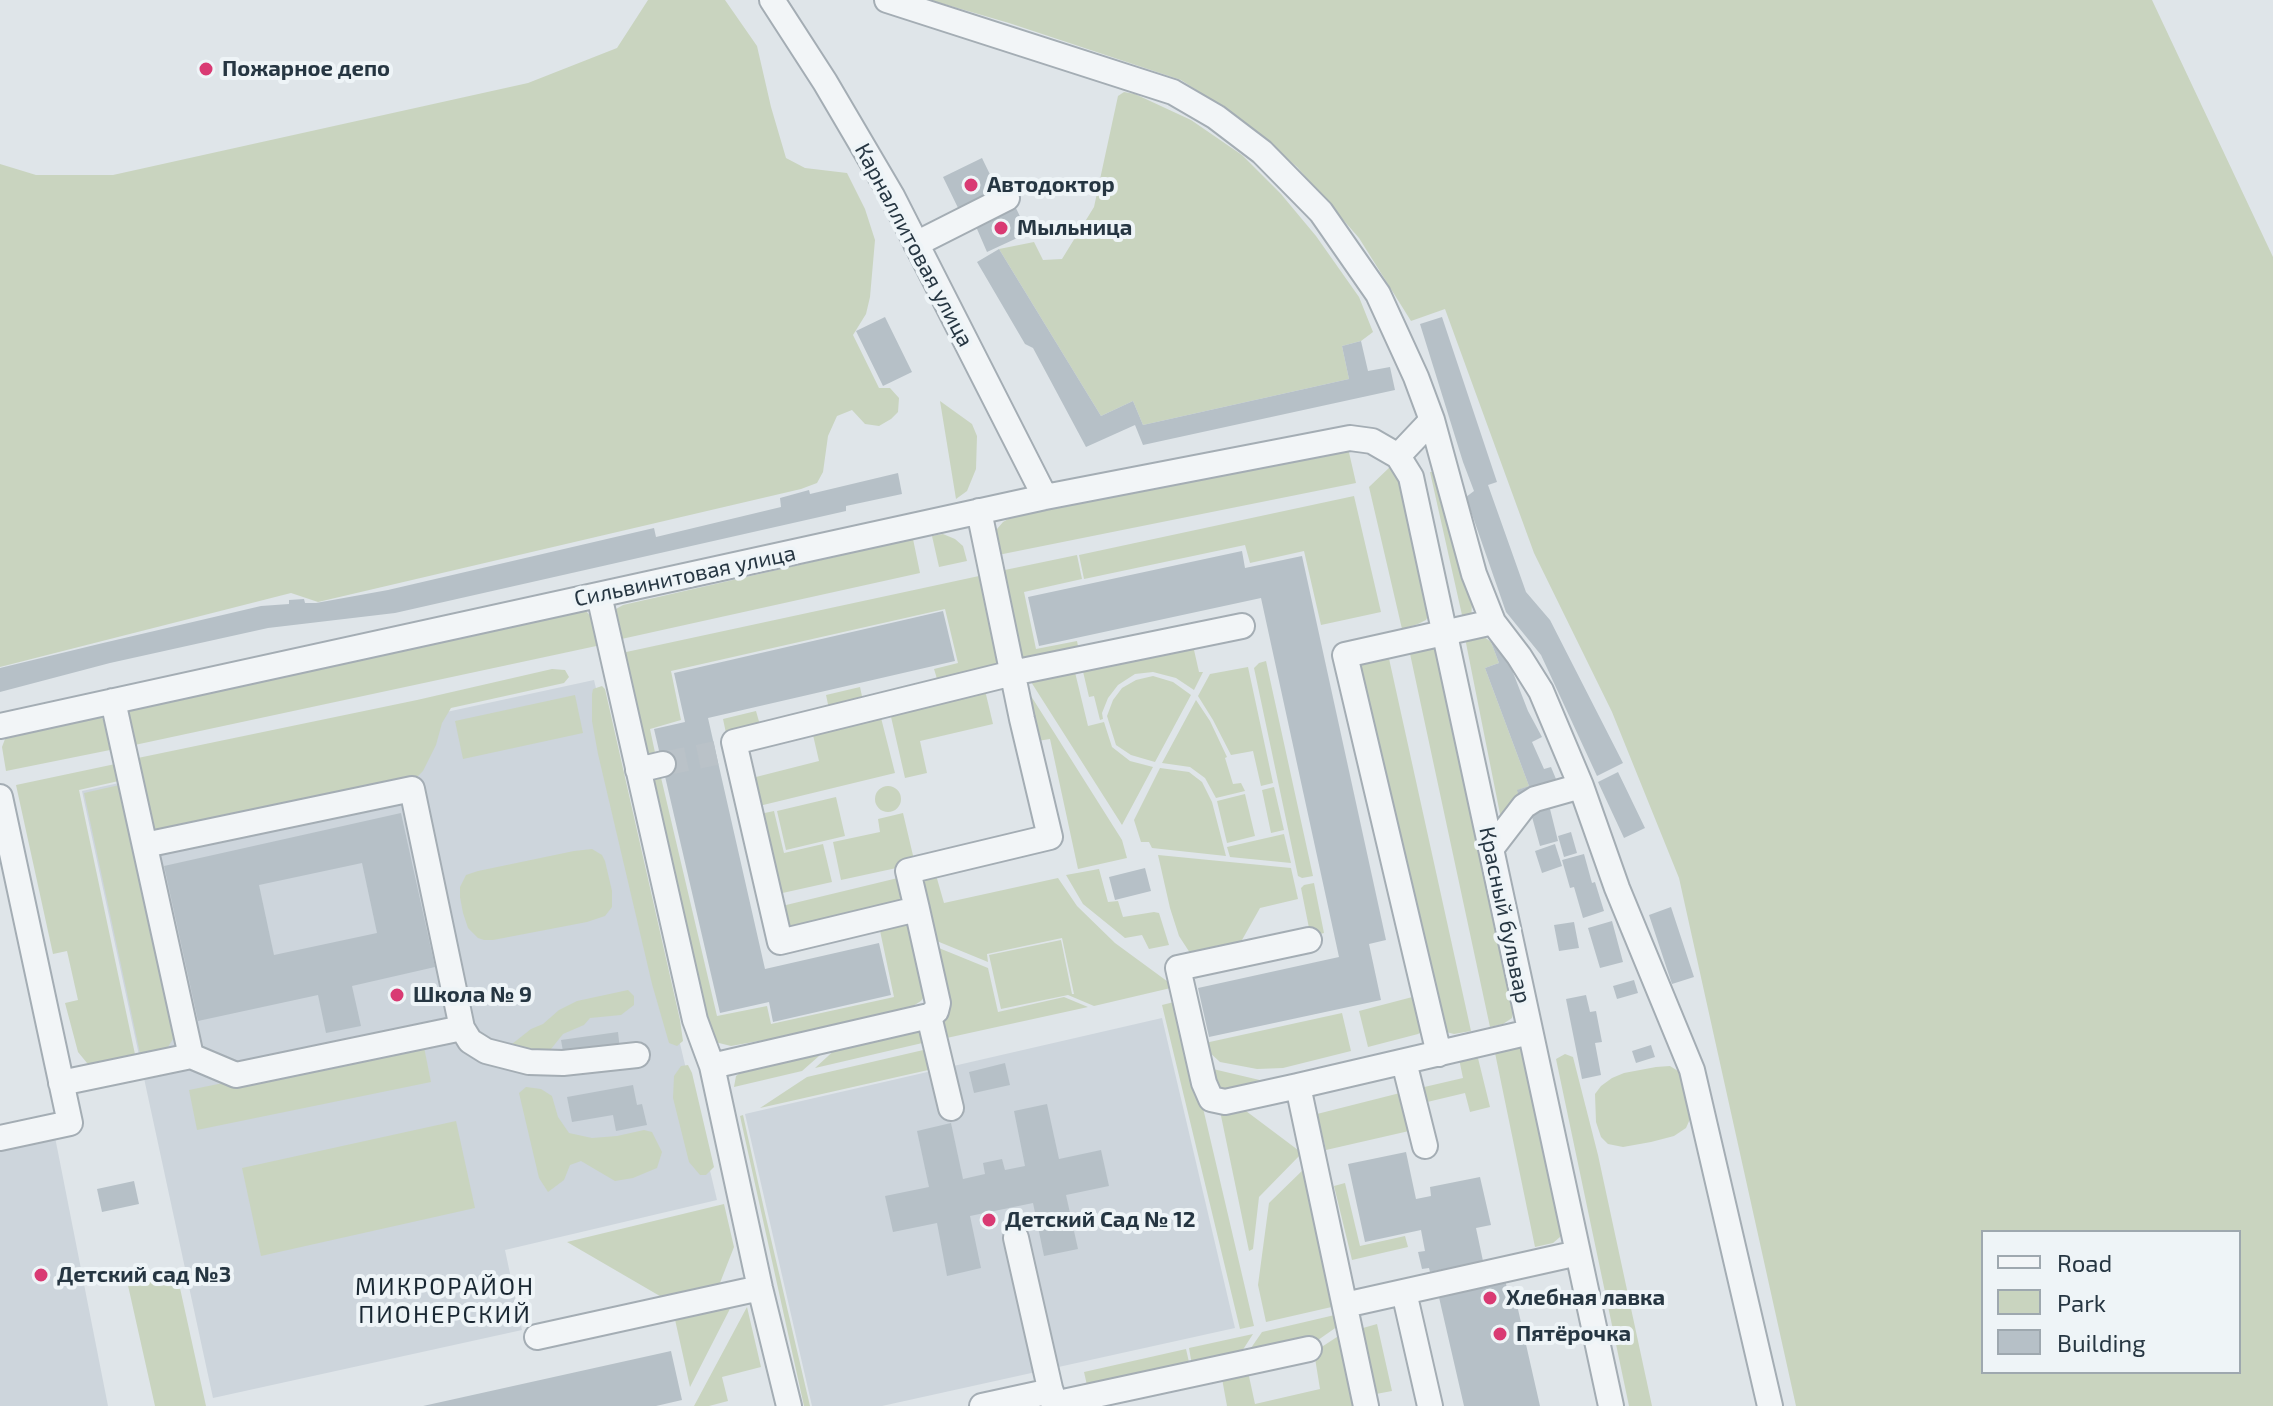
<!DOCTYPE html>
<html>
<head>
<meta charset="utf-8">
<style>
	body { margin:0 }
	#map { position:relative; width:2273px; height:1406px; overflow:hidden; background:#dfe5e9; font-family:"Exo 2",sans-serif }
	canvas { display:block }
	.legend { position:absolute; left:1981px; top:1230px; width:260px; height:144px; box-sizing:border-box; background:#eef4f7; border:2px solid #9ea8af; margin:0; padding:10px 14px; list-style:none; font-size:24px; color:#263642 }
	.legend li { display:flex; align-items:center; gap:16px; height:40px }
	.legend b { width:40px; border:2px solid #9ea8af }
</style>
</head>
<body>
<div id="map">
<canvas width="2273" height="1406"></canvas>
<ul class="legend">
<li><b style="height:10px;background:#f2f5f7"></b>Road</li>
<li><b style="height:22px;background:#c9d4bf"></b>Park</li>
<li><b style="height:22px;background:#b6c0c7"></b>Building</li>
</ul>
</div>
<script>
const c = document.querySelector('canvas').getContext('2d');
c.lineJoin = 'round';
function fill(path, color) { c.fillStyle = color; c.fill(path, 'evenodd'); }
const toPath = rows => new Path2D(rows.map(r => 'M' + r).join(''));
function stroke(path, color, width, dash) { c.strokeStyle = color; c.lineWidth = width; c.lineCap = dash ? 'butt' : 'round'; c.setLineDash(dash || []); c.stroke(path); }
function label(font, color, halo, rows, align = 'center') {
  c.font = font + ' "Exo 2",sans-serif'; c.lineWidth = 8; c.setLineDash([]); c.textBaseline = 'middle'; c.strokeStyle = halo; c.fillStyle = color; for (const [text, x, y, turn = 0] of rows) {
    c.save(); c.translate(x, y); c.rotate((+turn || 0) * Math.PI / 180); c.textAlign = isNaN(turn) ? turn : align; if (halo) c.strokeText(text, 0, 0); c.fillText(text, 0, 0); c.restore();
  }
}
fill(toPath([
	[594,680,717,1200,505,1250,522,1330,213,1398,82,791],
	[1162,1018,1235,1328,882,1406,812,1406,745,1114],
	[54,1132,108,1406,0,1406,0,1143]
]), '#cdd5dc');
fill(toPath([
	[648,0,725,0,757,46,771,107,786,158,805,168,847,173,865,209,875,240,870,297,866,314,853,335,879,388,890,388,899,398,898,412,891,419,879,426,865,424,852,410,837,416,828,436,823,472,817,483,801,489,318,602,291,593,0,667,0,164,36,175,113,175,528,83,617,48],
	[930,0,2152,0,2273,257,2273,1406,1796,1406,1679,878,1612,712,1534,553,1445,309,1411,321,1359,238,1297,167,1241,119,1181,80,1009,23],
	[1983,1232,2239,1232,2239,1372,1983,1372],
	[1124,92,1135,94,1191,120,1242,155,1281,194,1316,236,1359,297,1373,332,1361,341,1342,346,1349,379,1143,425,1133,401,1101,416,999,249,1034,242,1043,260,1062,259,1094,207,1118,96],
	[940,401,972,424,977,436,976,469,967,491,956,499],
	[1348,448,1356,483,998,555,995,537,997,529,1003,522,1015,515],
	[1391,466,1398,475,1403,488,1429,614,1426,620,1418,624,1402,629,1369,487],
	[1430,472,1435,472,1451,520,1472,603,1471,622,1464,624],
	[1354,496,1381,612,1321,625,1304,551,1250,563,1245,545,1084,579,1079,555],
	[943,534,955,539,963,546,967,561,939,567,932,536],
	[913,539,920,573,617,640,613,615,616,609,623,605],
	[1077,555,1082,579,1024,592,1036,649,1077,641,1080,656,1021,664,1000,571],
	[979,576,1002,674,938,682,934,669,958,663,945,609,671,671,681,720,650,729,657,762,646,765,617,654],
	[585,610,595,621,601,645,130,746,127,714,133,709],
	[1483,636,1491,642,1499,663,1485,668,1529,786,1518,790,1521,802,1502,824,1466,643,1467,637],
	[1192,641,1199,672,1203,672,1194,690,1176,678,1153,672,1135,674,1118,685,1108,698,1102,713,1103,719,1100,720,1094,696,1089,697,1081,663],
	[1435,647,1440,658,1514,1006,1512,1018,1503,1024,1490,1027,1409,649],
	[1388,654,1471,1031,1454,1034,1446,1032,1360,675,1361,664],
	[1266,661,1313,876,1302,878,1298,876,1254,668,1259,663],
	[1073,664,1088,726,1104,722,1112,747,1130,761,1153,767,1122,825,1026,674],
	[1248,667,1273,783,1261,786,1253,751,1231,755,1213,720,1198,696,1210,674],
	[552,669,565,670,569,677,564,683,451,708,442,723,436,745,423,771,411,783,156,831,149,823,133,759,417,700],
	[1153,676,1173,682,1191,695,1155,762,1131,755,1116,745,1107,716,1113,700,1122,688,1136,680],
	[1019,677,1122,840,1127,858,1078,869,1050,739,1031,742],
	[602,686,605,689,680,1020,683,1041,677,1046,669,1043,652,984,598,754,592,721,592,694,593,689],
	[984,686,993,724,920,741,927,773,905,778,889,708],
	[860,687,863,701,829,709,826,695],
	[575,695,583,733,463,759,455,721],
	[1196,700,1210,721,1227,757,1225,758,1233,784,1241,783,1245,791,1216,798,1205,778,1190,767,1162,763],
	[879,710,895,773,759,806,752,778,819,761,813,735,849,726],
	[756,711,760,725,726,733,723,719],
	[91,717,100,717,108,722,115,749,6,771,2,747,5,739,16,733],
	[120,763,123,780,79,790,136,1059,97,1066,87,1063,78,1052,65,1003,78,1000,67,951,53,954,16,785],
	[1160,768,1189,772,1202,782,1212,802,1226,856,1152,848,1149,842,1141,842,1134,820],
	[659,769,717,1016,767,1006,771,1024,894,997,879,926,914,918,927,993,921,1001,913,1006,792,1035,731,1046,715,1042,704,1026,646,773],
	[124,784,176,1028,173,1039,168,1047,160,1052,141,1058,84,793],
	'875 799a13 13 0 1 1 26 0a13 13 0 1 1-26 0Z',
	[1274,787,1284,830,1271,833,1262,790],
	[1245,794,1255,836,1227,843,1217,801],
	[836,797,845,836,786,850,777,811],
	[774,811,784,853,823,844,832,882,778,894,760,814],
	[903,813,915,864,841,880,833,842,880,832,878,819],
	[1284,834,1291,863,1230,857,1227,847],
	[592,849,602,855,605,861,612,891,612,907,605,916,587,922,493,940,484,940,478,938,468,928,463,913,460,897,460,887,466,875,478,871,574,851],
	[1158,855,1291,868,1298,899,1260,908,1242,940,1237,944,1197,954,1190,953,1179,936,1170,908],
	[934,868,944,903,1058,878,1077,906,1115,943,1175,987,1094,1006,1068,995,1001,1009,989,955,1061,940,1072,994,1074,994,1062,938,987,954,988,962,927,937,912,874],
	[1099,869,1108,902,1118,901,1123,917,1154,912,1159,913,1169,945,1149,949,1142,935,1125,938,1083,904,1066,875],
	[902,877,908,904,789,932,782,906],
	[1314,883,1324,933,1316,935,1310,933,1301,888,1304,885],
	[929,944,988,968,998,1012,1064,997,1088,1007,942,1039],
	[628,990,634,996,634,1005,621,1015,590,1018,584,1025,563,1034,547,1054,516,1051,512,1044,531,1029,543,1024,559,1010,577,1001],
	[1420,995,1425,1030,1418,1034,1368,1047,1359,1011],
	[1178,1001,1254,1326,1240,1329,1162,1005],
	[1342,1013,1351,1051,1283,1068,1257,1069,1220,1062,1209,1052,1205,1043],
	[927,1024,931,1041,815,1068,839,1046],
	[423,1042,431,1082,197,1130,189,1090],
	[1511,1044,1520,1049,1525,1058,1562,1226,1560,1237,1553,1243,1535,1247,1494,1048],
	[932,1048,937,1068,760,1108,807,1077],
	[827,1049,802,1071,734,1087,736,1076,747,1068],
	[1476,1050,1490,1107,1470,1112,1465,1093,1423,1103,1420,1088,1463,1078,1458,1054],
	[1565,1054,1573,1057,1598,1155,1652,1406,1629,1406,1556,1059],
	[688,1065,692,1073,714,1167,706,1175,700,1175,689,1162,673,1098,674,1076,681,1066],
	[1670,1066,1678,1071,1684,1079,1689,1095,1690,1119,1686,1128,1674,1136,1651,1142,1623,1147,1608,1144,1601,1137,1596,1122,1595,1094,1601,1086,1612,1078,1624,1073,1656,1067],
	[1213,1069,1285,1086,1215,1096],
	[526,1087,541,1089,552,1096,558,1117,569,1133,592,1138,617,1136,644,1130,652,1132,662,1152,657,1168,633,1178,615,1181,581,1161,570,1165,564,1180,548,1192,539,1178,519,1093],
	[1400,1093,1409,1131,1326,1150,1317,1114],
	[1242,1108,1302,1153,1259,1197,1253,1249,1249,1251,1220,1111],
	[743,1115,764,1209,810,1406,804,1406,740,1116],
	[456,1121,475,1208,261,1256,242,1168],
	[1307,1166,1336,1306,1266,1322,1258,1285,1269,1203],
	[1345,1183,1360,1246,1405,1236,1408,1247,1352,1260,1334,1186],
	[724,1204,734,1247,718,1288,665,1299,567,1242],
	[176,1270,206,1406,155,1406,127,1281],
	[735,1299,690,1387,674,1315],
	[747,1307,761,1367,722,1377,728,1401,709,1406,694,1406],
	[1339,1314,1341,1324,1308,1347,1242,1361,1262,1332],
	[1377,1324,1392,1391,1376,1394,1363,1328],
	[1343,1333,1358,1406,1227,1406,1221,1373,1247,1367,1255,1404,1320,1389,1314,1352],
	[1253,1334,1235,1362,1193,1371,1189,1348],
	[1186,1349,1191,1371,1089,1394,1084,1372]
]), '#c9d4bf');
fill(toPath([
	[982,158,999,193,960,212,943,177],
	[1014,204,1028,233,987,252,974,222],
	[999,249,1101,416,1133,401,1143,425,1349,379,1342,346,1361,341,1368,371,1390,367,1395,390,1143,445,1135,425,1086,447,1033,348,1025,344,977,262],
	[885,317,912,372,883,386,856,331],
	[1442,317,1497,482,1488,485,1526,592,1550,620,1623,763,1597,776,1541,655,1506,612,1466,497,1474,491,1463,462,1420,324],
	[898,473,902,494,846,506,846,511,395,613,268,628,110,663,0,692,0,668,103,643,261,606,289,604,289,600,304,599,305,603,316,603,388,590,654,528,656,537,781,507,780,498,809,490,810,494],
	[1242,551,1245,568,1302,556,1386,940,1369,944,1381,1000,1209,1037,1198,988,1339,957,1261,598,1039,646,1028,597],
	[943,611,955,661,708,718,765,969,879,943,891,995,773,1022,769,1002,720,1013,654,729,685,722,674,673],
	[1500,639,1528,711,1542,737,1532,742,1544,769,1551,767,1556,779,1543,784,1546,792,1521,802,1517,790,1529,786,1485,668,1499,663,1491,642],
	[1618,772,1645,828,1624,838,1598,782],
	[1548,801,1558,841,1540,846,1529,806],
	[401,813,435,967,352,986,361,1026,326,1033,318,995,198,1021,164,866],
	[362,863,377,933,274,955,259,885],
	[1571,832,1577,853,1564,857,1558,836],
	[1555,844,1562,866,1542,873,1535,851],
	[1584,854,1592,883,1595,882,1604,911,1583,918,1574,887,1570,888,1562,860],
	[1145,868,1151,891,1115,900,1109,877],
	[1671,907,1694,977,1672,984,1649,915],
	[1612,921,1623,962,1600,968,1588,928],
	[1574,922,1579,948,1559,951,1554,925],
	[1634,980,1638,993,1617,999,1613,986],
	[1586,995,1590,1012,1596,1011,1602,1042,1595,1043,1601,1075,1582,1079,1566,999],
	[618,1032,620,1050,564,1057,561,1040],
	[1651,1045,1655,1057,1636,1063,1632,1051],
	[1005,1063,1010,1085,974,1093,969,1072],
	[633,1085,637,1105,642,1104,647,1125,616,1131,613,1115,572,1122,567,1097],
	[1047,1104,1059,1159,1101,1150,1109,1186,1066,1195,1078,1249,1044,1256,1033,1203,970,1216,981,1268,947,1276,937,1223,893,1232,885,1196,929,1187,917,1131,951,1123,963,1179,985,1174,983,1163,1002,1159,1005,1170,1025,1166,1014,1111],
	[1406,1152,1416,1199,1431,1196,1430,1187,1480,1177,1491,1225,1476,1228,1483,1261,1430,1272,1429,1268,1422,1269,1418,1252,1425,1251,1421,1230,1365,1242,1348,1164],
	[134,1181,139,1204,102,1212,97,1189],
	[1505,1279,1509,1298,1515,1296,1540,1406,1464,1406,1438,1293],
	[671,1351,682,1400,656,1406,423,1406]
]), '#b6c0c7');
stroke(toPath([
	[663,764,716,753]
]), '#bac2c8', 24, [24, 12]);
const minor = toPath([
	[772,0,825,82,892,196,1045,497],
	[887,0,1173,92,1216,117,1262,152,1321,212,1378,294,1416,377,1432,420,1474,574,1493,622,1519,656,1541,691,1581,786,1617,888,1692,1070,1770,1406],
	[916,244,1007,198],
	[1398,456,1432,420],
	[599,595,695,1020,712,1066,760,1288,789,1406],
	[113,701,191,1056],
	[0,726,1045,497,1350,438,1372,441,1398,456,1411,477,1611,1406],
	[638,770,663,764],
	[0,797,70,1123,0,1138],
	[1491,849,1524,806,1535,799,1581,786],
	[917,909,908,871,1050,837,1022,719,979,511],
	[929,1016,951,1108],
	[462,1028,470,1041,486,1051,529,1062,563,1063,637,1055],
	[1439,1054,1345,655,1493,622],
	[1404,1062,1425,1146],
	[712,1066,929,1016,936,1011,938,1003,917,909,780,942,734,742,1017,672,1242,626],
	[61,1083,191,1056,236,1075,462,1028,412,789,145,845],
	[1298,1086,1225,1102,1211,1099,1204,1083,1178,968,1309,940],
	[1016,1238,1054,1406],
	[1404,1292,1430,1406],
	[1345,1305,1578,1253],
	[537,1337,760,1288],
	[1054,1404,1309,1349],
	[982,1406,1051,1391],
	[1366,1406,1298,1086,1530,1032]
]);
stroke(minor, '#a4adb4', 28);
stroke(minor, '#f2f5f7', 24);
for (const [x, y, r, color] of [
	[206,69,8,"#d93a73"],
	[971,185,8,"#d93a73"],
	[1001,228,8,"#d93a73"],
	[397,995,8,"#d93a73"],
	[989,1220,8,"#d93a73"],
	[41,1275,8,"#d93a73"],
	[1490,1298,8,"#d93a73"],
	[1500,1334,8,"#d93a73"]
]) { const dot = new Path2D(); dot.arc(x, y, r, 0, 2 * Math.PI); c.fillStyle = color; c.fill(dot); stroke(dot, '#eef4f7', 3); }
label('bold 22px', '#263642', '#eef4f7', [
	["Пожарное депо",222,69],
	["Автодоктор",987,185],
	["Мыльница",1017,228],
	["Школа № 9",413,995],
	["Детский Сад № 12",1005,1220],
	["Детский сад №3",57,1275],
	["Хлебная лавка",1506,1298],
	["Пятёрочка",1516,1334]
], 'left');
label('22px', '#263642', '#eef4f7', [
	["Карналлитовая улица",914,245,62],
	["Сильвинитовая улица",685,576,-12],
	["Красный бульвар",1505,915,78]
]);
c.letterSpacing = '2px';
label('24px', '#192732', '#eef4f7', [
	["МИКРОРАЙОН",445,1287],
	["ПИОНЕРСКИЙ",445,1315]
]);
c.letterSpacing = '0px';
</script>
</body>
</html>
